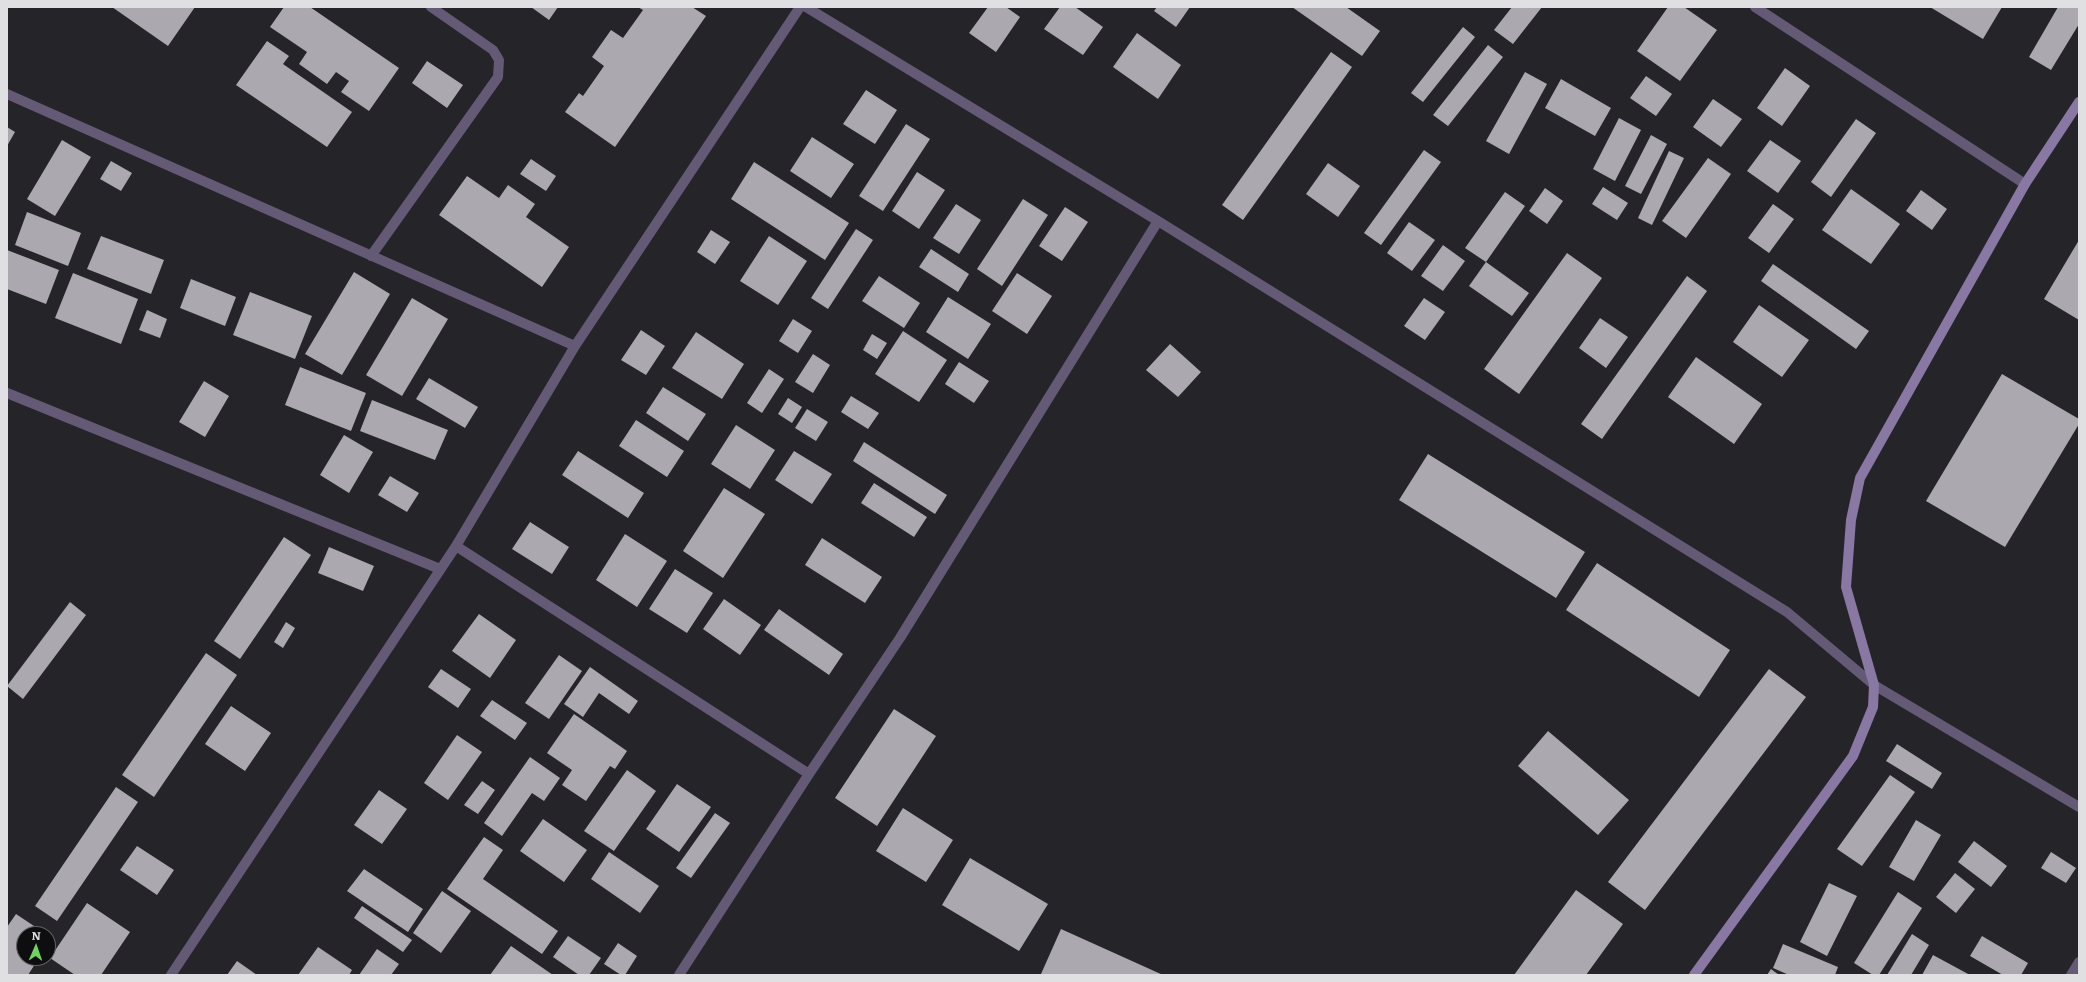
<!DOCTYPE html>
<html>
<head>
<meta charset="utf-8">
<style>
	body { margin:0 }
	#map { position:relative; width:2086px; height:982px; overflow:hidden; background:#252428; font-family:Literata,serif }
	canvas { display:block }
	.frame { position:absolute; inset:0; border:8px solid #e0dfe2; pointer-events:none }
	.north { position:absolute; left:16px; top:926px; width:40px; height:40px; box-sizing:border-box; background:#0e0d0f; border:1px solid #626163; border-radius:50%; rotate:2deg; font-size:11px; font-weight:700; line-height:16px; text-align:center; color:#e0dfe2 }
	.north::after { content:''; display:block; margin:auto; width:14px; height:18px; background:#71d25e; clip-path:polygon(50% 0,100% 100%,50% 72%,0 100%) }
</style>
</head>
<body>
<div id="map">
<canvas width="2086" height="982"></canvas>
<div class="frame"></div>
<div class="north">N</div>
</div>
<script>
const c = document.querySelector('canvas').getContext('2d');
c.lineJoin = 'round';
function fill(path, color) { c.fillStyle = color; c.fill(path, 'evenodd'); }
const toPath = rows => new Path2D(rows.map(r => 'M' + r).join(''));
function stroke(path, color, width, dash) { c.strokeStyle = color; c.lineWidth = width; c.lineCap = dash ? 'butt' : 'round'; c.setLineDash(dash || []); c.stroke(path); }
fill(toPath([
	[112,7,195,7,168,46],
	[284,7,310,7,399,68,369,111,341,92,349,81,336,72,327,84,299,64,307,52,270,27],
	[531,7,558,7,549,20],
	[638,7,692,7,706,16,615,147,565,112,579,93,583,96,604,66,592,57,611,30,623,38,643,10],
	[988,7,1006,7,1020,17,996,52,969,33],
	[1060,7,1075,7,1103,27,1083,55,1044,29],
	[1157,7,1190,7,1176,27,1154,11],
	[1292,7,1346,7,1380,31,1362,56],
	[1512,7,1542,7,1513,44,1494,30],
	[1668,7,1684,7,1717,30,1680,81,1637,51],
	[1930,7,2002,7,1983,39],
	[2058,7,2079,7,2079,24,2051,70,2029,57],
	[1463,27,1475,37,1423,102,1411,93],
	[1137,33,1181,65,1158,99,1113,67],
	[267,41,289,56,283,64,352,112,327,147,236,85],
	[1488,45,1503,57,1448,126,1433,115],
	[1331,52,1352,67,1243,220,1222,205],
	[427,61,463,85,447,108,412,83],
	[1785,68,1810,86,1782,126,1757,108],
	[1525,72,1547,84,1509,154,1486,141],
	[1646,76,1672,94,1656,116,1630,98],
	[1561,79,1611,108,1595,136,1545,108],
	[866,90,897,110,875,144,843,124],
	[1713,99,1742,119,1721,147,1693,127],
	[1619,118,1641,130,1615,181,1593,169],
	[1856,119,1876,133,1831,197,1811,182],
	[906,124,930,139,883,211,859,196],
	[7,127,15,132,7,146],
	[1651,135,1667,144,1641,194,1625,186],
	[812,137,854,164,831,198,790,171],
	[62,140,91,157,55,216,27,199],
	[1770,140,1801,161,1778,193,1747,171],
	[1424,150,1441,162,1381,245,1364,233],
	[1669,151,1684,158,1652,225,1638,218],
	[1708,158,1731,174,1686,238,1662,221],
	[531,159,556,176,546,191,520,174],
	[111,161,132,173,121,191,100,179],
	[754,162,849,223,825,260,731,199],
	[1328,163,1360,186,1338,217,1306,194],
	[917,172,945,190,919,229,892,211],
	[467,176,499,198,508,185,535,204,526,217,569,247,542,287,439,215],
	[1603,187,1628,203,1617,220,1592,204],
	[1545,188,1563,201,1547,224,1529,211],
	[1851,189,1900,224,1871,264,1822,230],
	[1921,190,1947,209,1932,230,1906,211],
	[1505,192,1525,206,1486,262,1465,248],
	[1023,199,1048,215,1002,286,977,269],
	[956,204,981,220,959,254,933,238],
	[1773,204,1794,219,1769,253,1748,238],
	[1065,207,1088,222,1062,261,1039,246],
	[27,212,81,233,68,266,15,245],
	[1409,222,1435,240,1412,271,1387,253],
	[856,229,873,240,828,309,811,298],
	[711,230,730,242,715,264,697,252],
	[101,236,164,260,151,294,87,269],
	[769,236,807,261,778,305,740,281],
	[2079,240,2079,320,2044,299],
	[1443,245,1465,261,1443,291,1421,276],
	[931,249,969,274,958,292,919,267],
	[7,250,59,270,46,304,7,289],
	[1567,253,1602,278,1519,394,1484,369],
	[1486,262,1529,293,1512,316,1469,286],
	[1773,264,1869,331,1856,349,1761,281],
	[354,272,390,294,342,375,305,354],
	[73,273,138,299,121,344,55,318],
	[1017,273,1052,296,1027,334,992,311],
	[879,276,920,303,904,328,862,301],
	[1687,276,1707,291,1602,439,1581,424],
	[191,279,236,297,225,326,180,308],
	[250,292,312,316,295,359,233,335],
	[948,297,991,324,968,359,926,332],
	[412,298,448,319,402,396,366,375],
	[1424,298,1445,312,1425,340,1404,326],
	[1759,305,1809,340,1782,377,1733,342],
	[147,310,167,319,160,338,139,330],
	[1600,318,1628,337,1606,368,1579,348],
	[793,319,812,331,798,353,779,341],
	[641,330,665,346,646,375,621,360],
	[903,331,947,360,919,402,875,374],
	[696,332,744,364,722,399,672,368],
	[872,334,887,343,877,359,863,350],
	[1170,344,1201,372,1178,397,1146,370],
	[813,354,830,365,813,393,795,382],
	[1696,357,1762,404,1734,444,1668,397],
	[959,362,989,381,974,403,945,384],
	[300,367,366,393,351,431,285,405],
	[769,369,784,379,762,413,747,403],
	[2002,374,2079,419,2079,424,2005,547,1926,501],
	[429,378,478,407,465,428,416,399],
	[204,381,229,396,205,437,179,422],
	[663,387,706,414,688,441,646,413],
	[851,396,879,413,868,429,841,412],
	[788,398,802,407,792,423,778,414],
	[372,400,448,430,435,460,360,431],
	[807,409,828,422,816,441,795,428],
	[636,420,684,451,667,477,619,446],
	[736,425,775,450,750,489,711,464],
	[344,435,373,452,349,493,320,475],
	[864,442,947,495,935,514,853,461],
	[578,451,644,493,628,518,562,475],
	[794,451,832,474,812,504,775,480],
	[1428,454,1585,552,1556,598,1399,500],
	[390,476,419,493,407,512,378,495],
	[874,483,927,517,914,537,861,503],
	[724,488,765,514,723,578,683,551],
	[530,522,569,547,552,574,512,549],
	[625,534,667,561,637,607,596,580],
	[284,537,311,555,240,659,214,641],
	[822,538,882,577,865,603,805,565],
	[329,547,374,566,363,591,318,573],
	[1597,563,1730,650,1699,697,1566,610],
	[675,569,713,593,687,633,649,609],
	[724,599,761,625,740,655,703,629],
	[70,602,86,615,23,699,7,686],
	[779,609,843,654,829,675,764,630],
	[479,614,516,640,490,678,452,651],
	[286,622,295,628,283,648,274,642],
	[206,653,237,675,154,797,122,775],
	[559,655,582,671,549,719,525,703],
	[590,667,638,701,629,714,599,693,583,717,564,704],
	[441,669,471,689,458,708,428,687],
	[1769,669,1806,697,1645,910,1608,882],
	[492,700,527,723,515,740,480,716],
	[231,706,271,733,245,771,205,744],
	[894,709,936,736,877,826,835,798],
	[574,714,627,751,615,769,610,766,586,801,562,785,572,770,547,753],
	[1548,731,1629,800,1598,835,1518,766],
	[457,735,482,752,448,800,424,783],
	[1897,744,1942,773,1932,789,1886,761],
	[530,757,560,778,544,801,532,793,502,836,484,823],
	[627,770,656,791,614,851,584,831],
	[1890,775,1915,792,1862,866,1837,849],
	[482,781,495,790,478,814,464,805],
	[677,784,711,807,679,852,646,829],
	[116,787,138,802,57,921,35,906],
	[379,790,407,809,382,844,354,825],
	[903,808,953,840,926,882,876,851],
	[715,813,730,823,691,878,676,868],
	[543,819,587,850,564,882,520,851],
	[1916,820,1941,835,1914,881,1889,867],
	[484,837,503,850,483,879,558,931,542,954,447,889],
	[1974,841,2007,866,1991,887,1958,862],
	[137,846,174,870,157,895,120,870],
	[609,852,659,886,640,913,591,879],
	[2051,852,2076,868,2066,883,2041,868],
	[970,858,1048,904,1019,951,942,905],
	[364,869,423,909,408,932,347,891],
	[1955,873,1975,889,1956,913,1936,897],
	[1829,883,1857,896,1827,956,1800,942],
	[1576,890,1623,924,1586,975,1514,975],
	[442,891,471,911,441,953,413,933],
	[1898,892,1922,908,1879,975,1873,975,1854,963],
	[87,903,130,932,101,975,75,975,50,958],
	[362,906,412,940,403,952,354,918],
	[16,914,46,934,24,934,24,958,39,958,28,975,7,975,7,927],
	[1061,929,1163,975,1044,975,1041,974],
	[1912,934,1929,945,1911,975,1887,975],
	[568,936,601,958,589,975,579,975,553,957],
	[1982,936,2028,963,2021,975,2003,975,1970,956],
	[618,943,637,956,625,975,621,975,604,964],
	[1783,944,1838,967,1835,975,1789,975,1773,968],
	[511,946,553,975,490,975],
	[318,947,352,970,349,975,298,975],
	[377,949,399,964,391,975,359,975],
	[1933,955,1970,975,1922,975],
	[237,961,257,975,227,975],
	[1771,969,1779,975,1767,975]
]), '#aba9af');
stroke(toPath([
	[806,7,1158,221,1787,612,1874,685,2079,807],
	[1755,7,2025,184],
	[7,94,575,346],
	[371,256,498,77,499,60,493,50,431,7],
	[7,393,440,569],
	[456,546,809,774],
	[171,975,456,546,575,346,800,7],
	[679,975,809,774,900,638,1158,221],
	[2071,975,2079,962]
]), '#655a76', 10);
stroke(toPath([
	[1694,975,1853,756,1873,707,1874,685,1846,587,1851,520,1860,478,2025,184,2079,102]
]), '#8977a4', 10);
</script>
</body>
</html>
